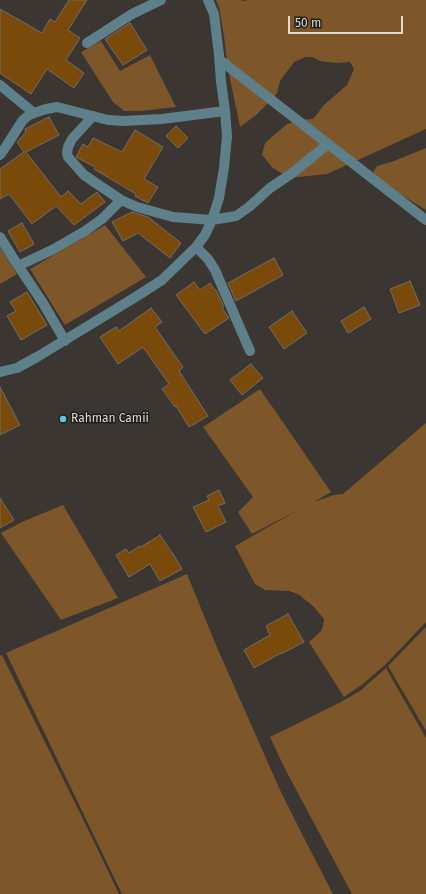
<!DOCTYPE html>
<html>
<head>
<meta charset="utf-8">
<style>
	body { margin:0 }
	#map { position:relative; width:426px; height:894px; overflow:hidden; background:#3b3631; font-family:"Fira Sans",sans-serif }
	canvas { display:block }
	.scale { position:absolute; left:288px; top:16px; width:115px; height:18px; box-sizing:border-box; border:2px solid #dddad7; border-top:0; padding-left:5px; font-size:12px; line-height:14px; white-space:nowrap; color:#dddad7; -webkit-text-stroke:3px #201e1c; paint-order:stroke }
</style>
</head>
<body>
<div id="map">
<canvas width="426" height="894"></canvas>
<div class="scale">50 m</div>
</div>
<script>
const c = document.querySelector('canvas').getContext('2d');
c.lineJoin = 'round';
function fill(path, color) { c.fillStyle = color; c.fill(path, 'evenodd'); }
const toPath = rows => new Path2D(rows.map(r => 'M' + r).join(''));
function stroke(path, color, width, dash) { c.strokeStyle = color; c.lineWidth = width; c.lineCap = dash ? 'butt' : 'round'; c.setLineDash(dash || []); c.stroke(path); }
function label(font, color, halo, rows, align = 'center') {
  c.font = font + ' "Fira Sans",sans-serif'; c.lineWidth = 3; c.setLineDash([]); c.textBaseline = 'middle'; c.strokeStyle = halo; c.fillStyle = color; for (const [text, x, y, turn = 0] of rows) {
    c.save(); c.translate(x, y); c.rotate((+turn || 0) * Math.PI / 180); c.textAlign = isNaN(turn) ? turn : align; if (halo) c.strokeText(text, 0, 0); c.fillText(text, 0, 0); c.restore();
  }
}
fill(toPath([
	[216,0,242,0,243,1,248,0,426,0,426,129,327,174,289,178,273,168,262,155,265,143,287,124,300,120,313,119,324,105,347,85,354,69,350,62,335,63,320,61,312,57,306,57,294,62,280,81,277,93,274,97,256,115,240,127,228,69,224,36,219,7],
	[101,41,120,71,150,55,176,107,141,111,124,111,113,102,81,52],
	[426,148,426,210,387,186,377,178,373,172,377,166,394,161],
	[105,225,146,277,65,325,30,269],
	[0,247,17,274,0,284],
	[260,389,331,492,314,502,334,495,343,494,426,423,426,622,386,664,363,684,344,697,309,642,321,631,323,626,324,619,314,607,298,594,289,591,265,590,255,584,235,546,298,510,252,534,238,512,253,497,203,427],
	[63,505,118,598,61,620,1,533,22,522],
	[187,574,216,645,280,790,304,838,333,894,122,894,6,653],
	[426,627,426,731,388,666],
	[2,655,84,821,119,894,0,894,0,656],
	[386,668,426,738,426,894,352,894,285,769,270,737,339,703,360,691]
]), '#7d562a');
const building = toPath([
	[69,0,87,0,68,30,80,38,66,60,84,73,74,88,47,69,31,94,0,73,0,9,42,33,50,19,55,22,69,0],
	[130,23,147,50,123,65,105,39,130,23],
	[49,117,59,135,26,152,61,197,68,191,81,204,97,192,105,202,74,225,56,206,32,224,9,194,0,199,0,169,24,152,17,142,26,132,25,129,49,117],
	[176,126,188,138,178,148,166,136,176,126],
	[135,130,163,147,144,179,158,187,148,203,135,196,136,194,94,169,95,167,76,157,83,144,88,147,93,138,122,152,135,130],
	[132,212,148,217,181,243,170,258,138,233,123,241,112,222,132,212],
	[22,223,34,244,20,252,8,231,22,223],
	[274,258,283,275,236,301,228,283,274,258],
	[410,281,420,305,399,313,390,289,410,281],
	[194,282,200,290,210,283,215,290,216,290,224,307,222,308,229,318,205,334,176,295,194,282],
	[27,292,47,325,21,340,7,316,16,311,10,302,27,292],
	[364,307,371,319,348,333,341,321,364,307],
	[151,308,162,322,155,327,183,367,179,371,208,416,189,427,176,406,175,407,162,389,169,384,143,347,118,364,100,337,116,327,119,331,151,308],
	[292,311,307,333,284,349,269,327,292,311],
	[251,364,263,378,242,395,230,380,251,364],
	[0,387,20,425,0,435,0,387],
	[219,490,225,503,218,506,226,522,206,532,193,507,209,500,207,496,219,490],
	[0,498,14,520,0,528,0,498],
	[160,535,173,554,182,569,160,581,150,564,129,577,116,555,126,549,129,553,140,546,141,547,160,535],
	[288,614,304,642,281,654,281,653,254,668,244,650,270,635,266,626,288,614]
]);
fill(building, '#7a4a0b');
stroke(building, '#736d68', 1);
stroke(toPath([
	[87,43,132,14,161,0],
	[220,60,426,220],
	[0,85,34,113],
	[93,116,72,139,68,147,67,153,68,157,84,175,121,200,137,207,173,217,212,220,236,216,249,207,270,188,291,174,328,144],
	[0,155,7,145,19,126,23,120,29,115,34,113,46,109,57,107,108,120,123,121,162,119,225,111],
	[0,237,15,261,43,303,65,341],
	[196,247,208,259,215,270,250,351],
	[18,266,54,249,85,231,102,219,121,200],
	[0,372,17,368,37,357,134,298,162,280,196,247,205,235,212,220,219,198,224,168,227,136,225,111,221,81,219,55,214,14,208,0]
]), '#5d808b', 10);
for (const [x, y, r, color] of [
	[63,419,4,"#5bc8e6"]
]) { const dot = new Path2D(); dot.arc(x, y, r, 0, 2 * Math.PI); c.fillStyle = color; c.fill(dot); stroke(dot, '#201e1c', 1.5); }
label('12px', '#dddad7', '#201e1c', [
	["Rahman Camii",71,419]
], 'left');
</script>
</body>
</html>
